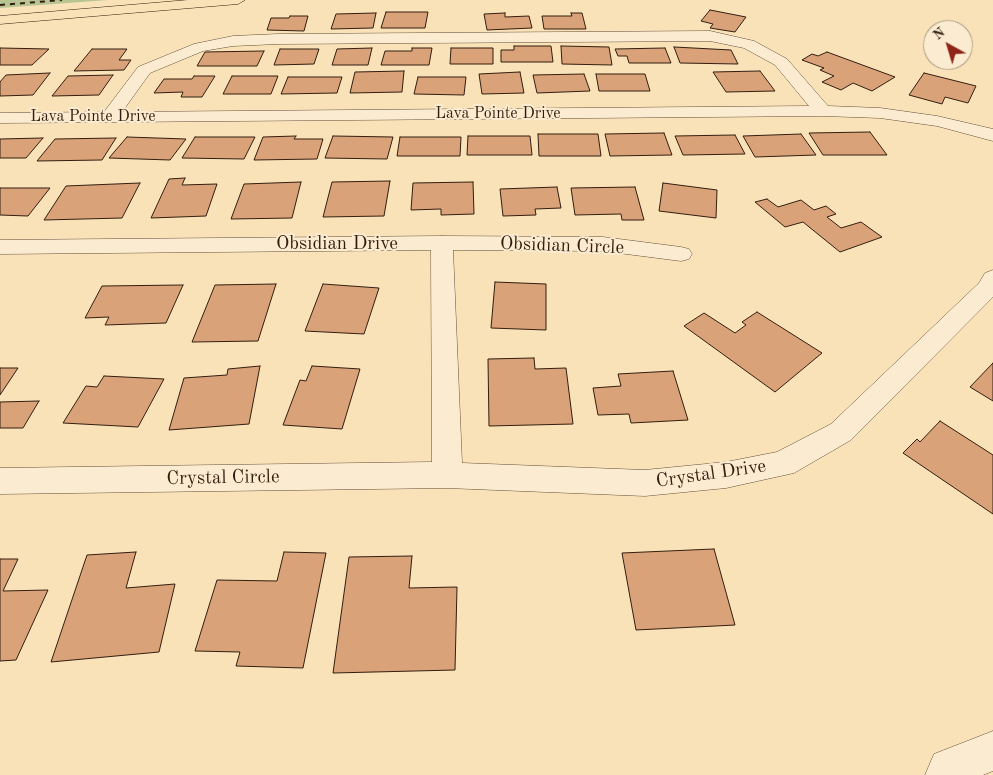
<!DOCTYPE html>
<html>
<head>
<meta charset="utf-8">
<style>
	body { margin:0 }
	#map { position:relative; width:993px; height:775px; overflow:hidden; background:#f9e1b8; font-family:"Old Standard TT",serif }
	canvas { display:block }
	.north { position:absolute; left:923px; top:20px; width:50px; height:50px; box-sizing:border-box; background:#fbecd1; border:1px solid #ab9a83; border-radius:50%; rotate:321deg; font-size:14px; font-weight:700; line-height:20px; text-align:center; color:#321e0f }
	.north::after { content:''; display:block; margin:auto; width:18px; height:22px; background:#8f2418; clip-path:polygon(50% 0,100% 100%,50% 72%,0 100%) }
</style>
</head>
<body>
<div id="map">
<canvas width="993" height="775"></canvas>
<div class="north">N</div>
</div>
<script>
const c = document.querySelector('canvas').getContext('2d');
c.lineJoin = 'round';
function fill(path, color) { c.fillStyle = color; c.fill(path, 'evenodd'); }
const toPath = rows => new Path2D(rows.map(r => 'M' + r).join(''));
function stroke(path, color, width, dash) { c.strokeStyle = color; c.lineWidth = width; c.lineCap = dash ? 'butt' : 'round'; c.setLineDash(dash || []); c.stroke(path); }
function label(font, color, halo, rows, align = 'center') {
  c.font = font + ' "Old Standard TT",serif'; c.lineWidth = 4; c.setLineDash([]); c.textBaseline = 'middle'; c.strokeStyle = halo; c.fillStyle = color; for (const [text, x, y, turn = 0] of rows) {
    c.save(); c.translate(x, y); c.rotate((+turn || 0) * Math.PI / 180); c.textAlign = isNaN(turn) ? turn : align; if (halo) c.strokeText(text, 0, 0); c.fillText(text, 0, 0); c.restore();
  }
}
fill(toPath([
	[0,0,108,0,0,8]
]), '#b9c493');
const building = toPath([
	[710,10,746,17,735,32,710,28,713,24,701,21,710,10],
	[386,12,428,12,425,28,381,28,386,12],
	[376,13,373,28,331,29,336,14,376,13],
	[505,13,505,17,529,16,532,28,487,30,484,14,505,13],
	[571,13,582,13,586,29,544,29,542,16,572,16,571,13],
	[290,16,308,16,304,31,267,30,271,18,289,18,290,16],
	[514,46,551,46,553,62,501,62,501,50,514,50,514,46],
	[561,46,609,47,612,65,562,64,561,46],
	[674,47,731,50,738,64,680,63,674,47],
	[0,48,49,49,32,65,0,65,0,48],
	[372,48,368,65,332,65,337,49,372,48],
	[412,48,432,48,429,65,381,65,385,51,412,51,412,48],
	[451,48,493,48,493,64,450,64,451,48],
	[665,48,671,63,629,63,627,56,618,56,615,49,665,48],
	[92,49,127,49,119,60,131,60,124,70,74,71,92,49],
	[280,49,319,49,314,64,274,65,280,49],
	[264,51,257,66,197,66,205,52,264,51],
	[827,52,895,77,872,91,853,83,841,90,822,82,834,76,820,70,824,68,802,60,812,54,818,56,827,52],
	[404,71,402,92,350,93,355,72,404,71],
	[760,71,775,91,726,92,713,72,760,71],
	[520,72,524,93,482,94,479,74,520,72],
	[50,73,33,95,0,96,0,82,6,75,50,73],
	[924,73,976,86,968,103,945,97,942,104,909,95,924,73],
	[584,74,590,91,537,93,533,75,584,74],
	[596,74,645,74,650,91,599,91,596,74],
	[113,75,99,95,52,96,68,76,113,75],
	[194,76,215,76,202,97,181,97,183,92,154,93,164,79,192,79,194,76],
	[232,76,278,76,271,94,223,94,232,76],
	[288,77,342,77,337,93,281,94,288,77],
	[418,77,466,77,464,95,414,94,418,77],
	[870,132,887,155,823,155,809,133,870,132],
	[664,133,672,155,610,156,605,134,664,133],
	[538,134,598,134,601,156,539,156,538,134],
	[801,134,816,155,755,157,743,136,801,134],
	[735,135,745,154,683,155,675,136,735,135],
	[296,136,294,139,323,139,317,159,254,160,263,137,296,136],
	[333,136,393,137,387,159,325,158,333,136],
	[468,136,530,136,532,155,467,155,468,136],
	[127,137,186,139,170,160,109,158,127,137],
	[195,137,255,137,244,159,182,158,195,137],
	[400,137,461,137,460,156,397,156,400,137],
	[43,138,26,158,0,158,0,139,43,138],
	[116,138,102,160,37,161,55,139,116,138],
	[185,178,182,185,217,184,206,216,151,218,169,179,185,178],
	[390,181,384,216,323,217,332,182,390,181],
	[301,182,292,218,231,219,244,184,301,182],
	[473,182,474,214,441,215,441,209,411,210,413,183,473,182],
	[140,183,122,218,44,220,66,186,140,183],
	[663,183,717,190,716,218,659,211,663,183],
	[557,187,561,208,535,209,536,215,503,216,500,189,557,187],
	[635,187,644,220,622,220,621,214,575,215,571,188,635,187],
	[0,188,50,188,28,216,0,215,0,188],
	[767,199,778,207,801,200,814,210,826,206,836,214,827,217,841,228,861,222,882,237,840,252,803,222,785,227,755,202,767,199],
	[495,282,546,284,546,330,491,328,495,282],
	[276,284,258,341,192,342,215,285,276,284],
	[323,284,379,288,364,334,305,331,323,284],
	[183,285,166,323,105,325,109,317,85,318,102,286,183,285],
	[757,312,822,353,775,392,684,326,704,313,735,333,746,325,742,322,757,312],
	[534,358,535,369,566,368,573,424,489,426,488,359,534,358],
	[993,363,993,401,970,387,993,363],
	[260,366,249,424,169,430,184,378,227,375,228,369,260,366],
	[312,366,360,369,342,429,283,425,300,380,306,381,312,366],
	[0,368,18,368,0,395,0,368],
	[673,371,688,420,631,423,629,414,598,415,593,388,621,386,618,374,673,371],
	[104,376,164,379,138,427,63,423,86,386,97,387,104,376],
	[39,401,23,428,0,428,0,402,39,401],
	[940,421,993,455,993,514,903,453,917,439,920,442,940,421],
	[714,549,735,625,636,630,622,553,714,549],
	[136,552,126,588,175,584,159,652,51,662,87,555,136,552],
	[284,552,326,553,303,668,236,666,240,652,195,651,217,580,277,581,284,552],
	[412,556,409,588,457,587,455,670,333,673,349,557,412,556],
	[0,559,18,559,3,591,48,590,16,660,0,661,0,559]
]);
fill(building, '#daa279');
stroke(building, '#321e0f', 1);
const minor = toPath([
	[710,31,754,41,787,59,828,106,880,108,937,116,993,129,993,141,937,126,880,118,823,116,0,123,0,113,104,112,138,67,194,44,233,36,278,34,710,31],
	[710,41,744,48,775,65,809,106,122,112,150,73,203,51,233,46,278,44,710,41],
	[442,236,603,237,681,247,689,249,692,254,689,259,681,261,603,251,453,250,462,463,645,470,726,462,777,452,831,424,979,283,985,273,993,270,993,297,851,440,794,473,726,488,645,496,447,488,0,494,0,468,432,462,431,250,0,254,0,240,442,236],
	[993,731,993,771,983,775,925,775,934,754,993,731]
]);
const primary = toPath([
	[188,0,245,0,238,4,0,24,0,16,188,0]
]);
stroke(minor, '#644f39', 1);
stroke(primary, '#321e0f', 1);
fill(minor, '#fbecd1');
fill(primary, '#f9e1b8');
stroke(toPath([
	[0,5,62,0]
]), '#321e0f', 2, [5, 5]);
label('16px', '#321e0f', '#fbecd1', [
	["Lava Pointe Drive",498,114],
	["Lava Pointe Drive",93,117]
]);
label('19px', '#321e0f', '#fbecd1', [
	["Obsidian Drive",337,244],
	["Obsidian Circle",562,246,2],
	["Crystal Drive",711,474,-8],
	["Crystal Circle",223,478,-1]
]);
</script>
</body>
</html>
